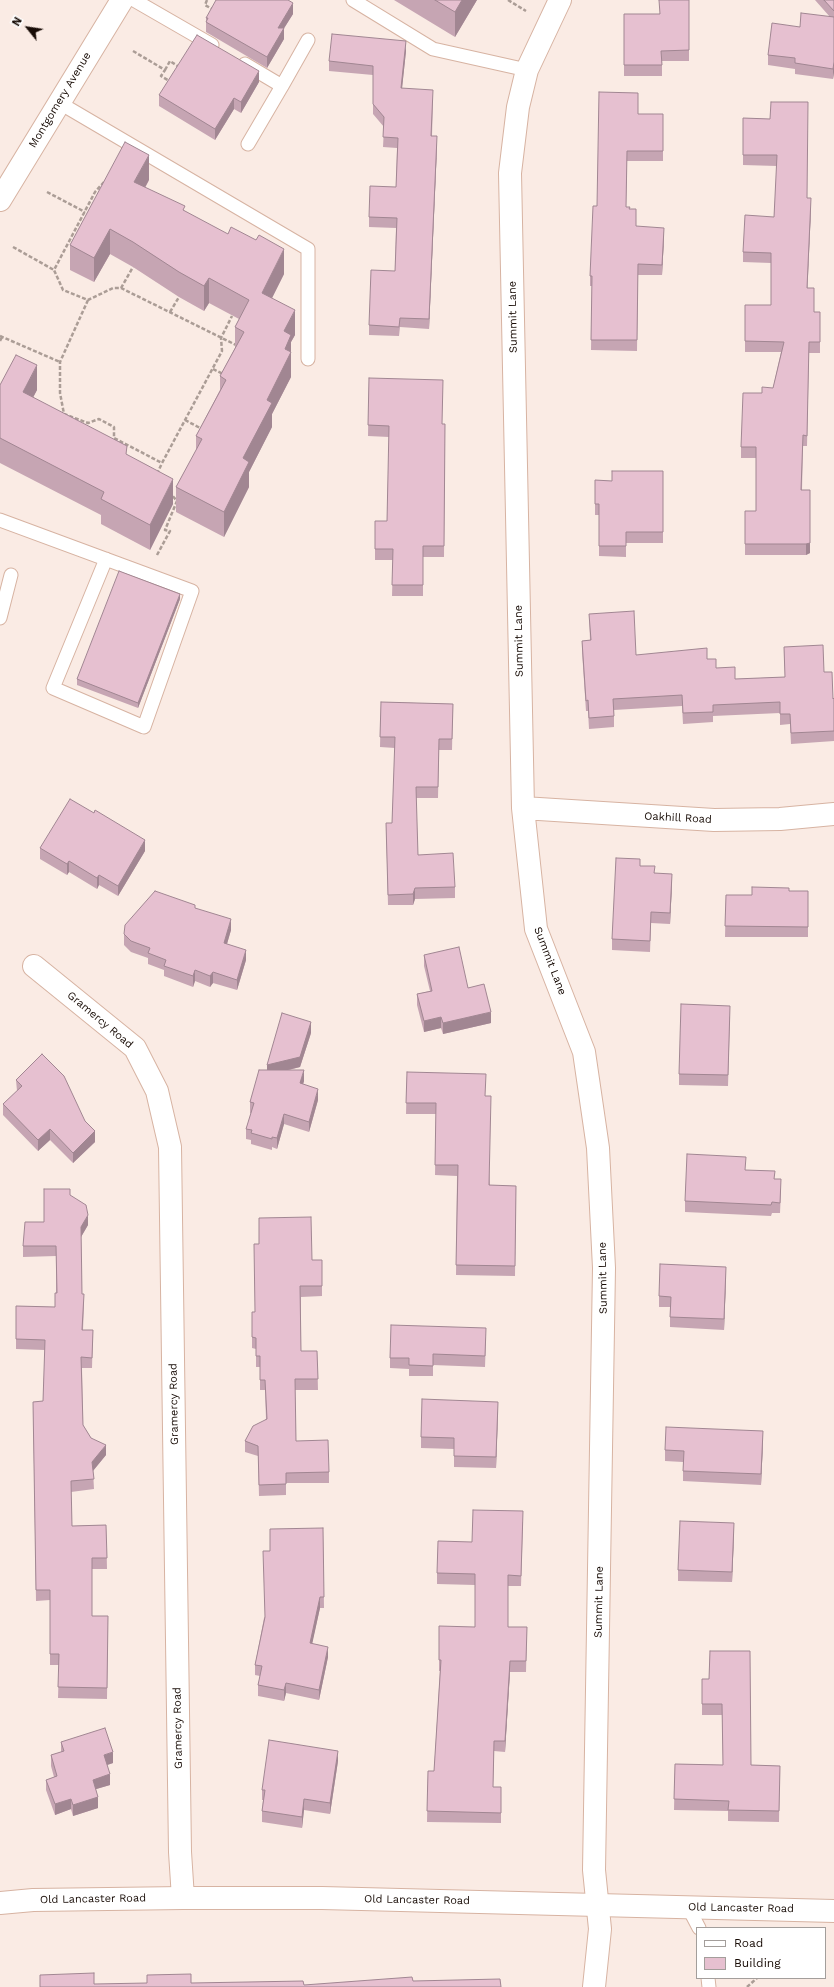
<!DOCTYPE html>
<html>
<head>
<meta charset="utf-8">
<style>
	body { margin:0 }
	#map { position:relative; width:834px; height:1987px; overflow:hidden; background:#faebe4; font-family:"Work Sans",sans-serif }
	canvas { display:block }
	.legend { position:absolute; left:696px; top:1927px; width:130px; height:52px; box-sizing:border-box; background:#fff; border:1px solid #a39e9b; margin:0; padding:5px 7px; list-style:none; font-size:12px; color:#180c06 }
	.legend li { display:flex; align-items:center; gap:8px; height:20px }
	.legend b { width:20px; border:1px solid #a39e9b }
	.north { position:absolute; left:8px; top:8px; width:40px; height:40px; -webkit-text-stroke:3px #fff; paint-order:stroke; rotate:300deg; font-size:11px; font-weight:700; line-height:16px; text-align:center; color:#180c06 }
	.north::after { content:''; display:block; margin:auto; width:14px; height:18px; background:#180c06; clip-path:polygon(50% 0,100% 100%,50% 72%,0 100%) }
</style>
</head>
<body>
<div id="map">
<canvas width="834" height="1987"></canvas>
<ul class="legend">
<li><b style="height:5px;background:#fff"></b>Road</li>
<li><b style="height:11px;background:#e6c0d0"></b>Building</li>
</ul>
<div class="north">N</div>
</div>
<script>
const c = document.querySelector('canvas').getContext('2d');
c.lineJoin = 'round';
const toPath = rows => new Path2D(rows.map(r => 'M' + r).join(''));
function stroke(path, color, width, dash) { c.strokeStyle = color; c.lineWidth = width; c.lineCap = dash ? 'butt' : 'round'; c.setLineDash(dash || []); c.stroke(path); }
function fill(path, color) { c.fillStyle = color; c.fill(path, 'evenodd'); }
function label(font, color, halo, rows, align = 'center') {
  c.font = font + ' "Work Sans",sans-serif'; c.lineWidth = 3; c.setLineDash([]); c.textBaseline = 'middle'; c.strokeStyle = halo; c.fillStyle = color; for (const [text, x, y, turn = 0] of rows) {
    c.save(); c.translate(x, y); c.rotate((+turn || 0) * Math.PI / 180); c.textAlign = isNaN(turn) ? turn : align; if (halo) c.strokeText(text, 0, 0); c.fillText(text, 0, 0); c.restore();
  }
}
const service = toPath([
	[134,0,212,45],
	[353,0,433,49,527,70],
	[245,64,282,86,248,144],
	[282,86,308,40],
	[58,102,308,249,308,359],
	[0,520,192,591,144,727,53,688,106,559],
	[0,618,11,575],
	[688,1907,699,1928],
	[708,1978,709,1987]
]);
const minor = toPath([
	[560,0,527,70,518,107,510,173,523,808,536,929,584,1052,598,1148,604,1268,594,1870,600,1929,594,1987],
	[523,808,714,820,780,819,834,814],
	[34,966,135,1048,157,1091,170,1147,180,1852,183,1898]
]);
const secondary = toPath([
	[0,1903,33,1900,183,1898,322,1898,834,1911]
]);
const primary = toPath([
	[0,200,122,0]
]);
stroke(service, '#d7b3a2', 15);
stroke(minor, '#d7b3a2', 24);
stroke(secondary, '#d7b3a2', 24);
stroke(primary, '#d7b3a2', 24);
stroke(toPath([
	[207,0,205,5,214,10],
	[508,0,526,11],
	[133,51,165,70,161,76,171,82],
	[165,70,170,61,179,67],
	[104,182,95,192,54,270,63,290,88,300,113,288,121,288,238,346],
	[47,192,85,212],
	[13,247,54,270],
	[121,288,133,267],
	[88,300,60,362,60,393,64,414,88,423,99,419,114,427,114,438,162,463,222,351,221,338,232,316],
	[170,312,179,297],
	[0,336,60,362],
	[0,341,2,337],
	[213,369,223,374],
	[185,420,202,429],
	[157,474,162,463],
	[157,555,170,531,165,530,177,501,171,494],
	[747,1987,757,1978]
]), '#ab9d96', 2.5, [4, 2]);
stroke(service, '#fff', 13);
stroke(minor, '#fff', 22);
stroke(secondary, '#fff', 22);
stroke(primary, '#fff', 22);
fill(toPath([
	[394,0,477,0,455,37],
	[689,0,689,61,662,61,662,76,624,76,624,14,659,14],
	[815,0,834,0,834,72,833,79,795,74,795,69,768,65,768,55,800,27,830,17],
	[290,2,293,14,284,28,284,39,267,68,206,32,206,18],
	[406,51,402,88,433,100,432,136,437,146,429,329,400,327,399,336,369,335,369,325,395,271,396,228,369,227,369,217,396,187,397,148,383,147,384,127,373,114,373,75,329,71,329,61],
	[259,82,241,113,234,109,215,140,159,106,159,95],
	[638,114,663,114,663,161,627,161,626,207,630,209,636,226,664,238,662,275,638,275,637,351,591,350,592,286,590,286,590,276,597,206],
	[743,118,770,119,811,209,807,288,814,312,820,322,820,353,809,353,807,446,803,446,802,490,810,553,806,555,745,555,745,511,756,511,756,458,741,458,741,447,762,393,773,388,781,352,745,352,745,305,771,305,771,263,743,262,743,252,774,217,777,166,743,165],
	[149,180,145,188,185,211,284,274,272,298,295,335,291,342,291,377,272,414,272,427,249,472,249,487,224,537,176,512,176,487,196,451,196,436,220,390,220,376,235,348,235,327,239,319,209,303,204,311,179,297,133,267,110,254,94,282,70,270,70,245],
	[369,378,442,424,445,424,444,557,423,557,423,596,392,596,393,560,375,560,375,521,387,521,389,437,368,436],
	[0,385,37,390,33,397,127,455,173,504,150,550,101,524,101,515,0,463],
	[663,471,663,543,626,543,626,557,599,556,599,515,595,515,595,480,612,481],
	[180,599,138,708,77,685,77,679],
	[589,614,636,655,707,659,716,668,735,679,785,677,784,647,824,672,833,699,834,698,834,741,791,744,790,724,780,725,780,713,713,716,713,722,683,724,682,706,614,710,614,727,589,729,588,711,586,711,582,651,582,641,590,640],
	[381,702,453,704,452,750,439,750,438,798,416,798,418,855,455,887,455,898,415,899,413,905,388,905,386,823,392,823,395,748,380,747],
	[40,848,145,851,118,896,99,885,97,889,69,872,67,875,40,859],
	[640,866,655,873,672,884,670,924,651,923,650,952,612,950,612,939],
	[789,891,808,891,808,937,725,937,726,895,752,895],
	[195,908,231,930,227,944,246,960,237,990,213,983,210,987,195,981,193,987,164,976,164,970,148,964,148,958,131,952,124,945,124,934],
	[424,955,468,988,491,1023,443,1034,441,1028,424,1032,417,1005,417,994,430,991,424,966],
	[730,1016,728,1086,679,1085,679,1074],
	[311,1033,300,1067,289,1070,304,1081,303,1084,318,1100,309,1132,284,1124,277,1149,272,1147,272,1150,251,1144,251,1140,246,1139,246,1129,251,1113,250,1113,250,1102,267,1070],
	[407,1072,485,1096,490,1185,516,1186,515,1276,456,1275,457,1176,435,1175,436,1114,406,1114],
	[16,1080,85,1121,95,1142,73,1163,50,1140,38,1151,3,1115,3,1104,17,1091],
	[746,1170,775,1179,781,1190,780,1213,772,1213,771,1216,685,1212,685,1201],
	[70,1195,88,1225,81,1237,82,1294,84,1305,83,1330,93,1330,92,1368,82,1368,83,1425,91,1438,106,1455,93,1471,94,1489,71,1492,72,1526,106,1525,107,1569,92,1569,92,1616,108,1616,107,1699,58,1698,59,1665,50,1665,50,1600,36,1601,33,1402,43,1401,45,1350,16,1349,16,1306,55,1307,56,1293,56,1256,23,1257,23,1246,44,1222],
	[312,1260,322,1260,322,1296,301,1297,301,1351,317,1351,318,1390,295,1390,296,1441,329,1472,329,1483,286,1483,286,1495,259,1496,258,1456,245,1452,245,1441,266,1419,265,1390,260,1390,260,1367,256,1367,256,1349,252,1348,252,1312,255,1312],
	[726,1278,724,1330,670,1327,670,1307,659,1307,659,1296],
	[486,1338,485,1367,433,1365,433,1376,409,1376,409,1369,390,1368,390,1358],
	[498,1412,496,1468,454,1467,454,1449,421,1448,421,1437],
	[763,1442,761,1485,683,1481,683,1462,665,1461,665,1450],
	[523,1522,521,1586,508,1586,508,1627,527,1627,526,1672,510,1672,505,1752,494,1751,493,1787,501,1787,501,1823,427,1822,428,1771,434,1771,440,1671,439,1671,439,1660,475,1627,475,1585,437,1584,437,1573,472,1542],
	[323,1528,324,1608,320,1608,312,1643,328,1657,319,1700,286,1693,284,1701,258,1696,258,1685,260,1676,255,1675,255,1665,264,1618],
	[734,1534,732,1582,678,1581,678,1570],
	[710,1651,751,1765,780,1766,779,1822,728,1821,728,1811,674,1810,675,1764,723,1765,722,1715,702,1715,702,1679,709,1679],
	[61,1742,113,1763,107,1765,110,1785,96,1789,98,1808,73,1816,71,1809,55,1815,46,1790,46,1780,54,1777,51,1766,51,1755,61,1752],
	[338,1761,330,1814,304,1810,302,1828,262,1822,262,1811,263,1800,262,1800,262,1790]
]), '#c6a5b3');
fill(toPath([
	[462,0,477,0,455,37,455,12],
	[293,3,293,14,278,38,278,28],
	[284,28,284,39,267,68,267,57],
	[406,41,406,51,401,98,401,88],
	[834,62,834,72,833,79,833,69],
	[259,71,259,82,241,113,241,102],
	[234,98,234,109,215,140,215,129],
	[437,136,437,146,429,329,429,319],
	[149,155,149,180,134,207,134,182],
	[811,198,811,209,807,298,807,288],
	[664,228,664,238,662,275,662,265],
	[110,229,110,254,94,282,94,258],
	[284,249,284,274,262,318,262,293],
	[209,278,209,303,204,311,204,286],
	[295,310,295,335,291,342,291,377,272,414,272,427,249,472,249,487,224,537,224,512,243,458,267,400,284,331],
	[37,365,37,390,23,417,23,392],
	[173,479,173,504,150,550,150,525],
	[810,490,810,553,806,555,806,544],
	[180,594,180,599,138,708,138,703],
	[145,840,145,851,118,896,118,886],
	[69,861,69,872,67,875,67,864],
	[672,874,672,884,670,924,670,913],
	[99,875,99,885,97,889,97,878],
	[415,888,415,899,413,905,413,894],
	[231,919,231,930,224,954,224,943],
	[246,950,246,960,237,990,237,980],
	[195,970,195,981,193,987,193,976],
	[213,972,213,983,210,987,210,976],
	[491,1012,491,1023,443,1034,443,1023],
	[441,1017,441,1028,424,1032,424,1021],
	[311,1022,311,1033,300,1067,267,1075,267,1065],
	[304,1070,304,1081,300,1094,300,1083],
	[318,1089,318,1100,309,1132,309,1122],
	[284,1114,284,1124,277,1149,277,1138],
	[50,1129,50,1140,38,1151,38,1140],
	[95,1131,95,1142,73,1163,73,1153],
	[88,1215,88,1225,81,1237,81,1227],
	[726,1267,726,1278,724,1330,724,1319],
	[498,1402,498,1412,496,1468,496,1457],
	[763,1431,763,1442,761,1485,761,1474],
	[106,1445,106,1455,92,1472,92,1462],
	[734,1523,734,1534,732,1582,732,1572],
	[320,1597,320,1608,310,1654,310,1643],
	[328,1647,328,1657,319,1700,319,1690],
	[510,1661,510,1672,505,1752,505,1741],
	[286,1683,286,1693,284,1701,284,1690],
	[338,1751,338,1761,330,1814,330,1803],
	[113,1752,113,1763,104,1766,104,1755],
	[110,1774,110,1785,93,1790,93,1780],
	[98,1797,98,1808,73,1816,73,1805],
	[71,1799,71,1809,55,1815,55,1804],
	[304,1799,304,1810,302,1828,302,1817]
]), '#a18692');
const building = toPath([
	[216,0,288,0,293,3,278,28,284,28,267,57,206,22,208,18,206,18,216,0],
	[435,0,462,0,455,12,435,0],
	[659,0,689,0,689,50,661,51,662,65,624,65,624,14,660,14,659,0],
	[824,0,834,0,834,11,824,0],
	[801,13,834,17,834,62,833,69,795,63,795,58,768,55,772,23,800,27,801,13],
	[332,34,406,41,401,88,433,90,431,136,437,136,429,319,400,318,399,327,369,325,371,270,395,271,397,218,369,217,370,186,396,187,398,138,383,137,384,117,373,104,373,66,329,61,332,34],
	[197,35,259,71,241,102,234,98,215,129,159,95,197,35],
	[599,92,638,93,638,114,663,114,663,151,627,151,626,207,630,207,629,209,636,209,636,226,664,228,662,265,638,264,637,340,591,340,592,276,590,276,593,206,597,206,599,92],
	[771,102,808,102,807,198,811,198,807,288,814,288,814,312,820,312,820,342,809,342,807,436,803,435,801,490,810,490,810,543,806,544,745,544,745,511,756,511,756,447,741,447,743,393,762,393,762,387,773,388,784,342,745,341,745,305,771,305,771,253,743,252,745,215,774,217,777,155,743,155,743,118,770,119,771,102],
	[125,142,149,155,134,182,185,206,183,210,228,234,231,227,256,240,259,235,284,249,262,293,295,310,284,331,291,335,285,349,291,352,267,400,272,403,243,458,249,462,224,512,176,487,202,439,196,436,226,380,220,376,244,332,235,327,249,300,209,278,204,286,179,272,133,242,110,229,94,258,70,245,125,142],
	[16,355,37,365,23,392,127,446,126,454,173,479,150,525,101,499,104,492,0,438,0,385,16,355],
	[369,378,443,380,442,424,445,424,444,546,423,546,423,585,392,585,393,549,375,549,375,521,387,521,389,426,368,425,369,378],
	[612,471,663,471,663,532,626,532,626,546,599,546,599,504,595,504,595,480,612,481,612,471],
	[119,571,180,594,138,703,77,679,119,571],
	[634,611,636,655,707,648,707,659,716,659,716,668,735,667,735,679,785,677,784,647,823,645,824,672,832,672,833,699,834,698,834,731,791,733,790,714,780,714,780,702,713,705,713,712,683,713,682,695,613,699,614,716,589,718,588,700,586,701,582,641,591,640,589,614,634,611],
	[381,702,453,704,452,739,439,739,438,787,416,787,418,855,453,853,455,887,415,888,413,894,388,895,386,823,392,823,395,737,380,737,381,702],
	[70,799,94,813,95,810,145,840,118,886,99,875,97,878,69,861,67,864,40,848,70,799],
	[616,858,640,859,640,866,655,866,654,873,672,874,670,913,651,912,650,941,612,939,616,858],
	[752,887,789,888,789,891,808,891,808,927,725,926,726,895,752,895,752,887],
	[155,891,195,905,195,908,231,919,224,943,246,950,237,980,213,972,210,976,195,970,193,976,164,966,166,960,148,953,150,948,131,941,124,934,125,925,155,891],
	[459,947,468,988,484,984,491,1012,443,1023,441,1017,424,1021,417,994,432,991,424,955,459,947],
	[681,1004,730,1006,728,1075,679,1074,681,1004],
	[282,1013,311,1022,300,1057,267,1065,282,1013],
	[42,1054,64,1076,85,1121,95,1131,73,1153,50,1129,38,1140,3,1104,22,1086,16,1080,42,1054],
	[259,1070,304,1070,300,1083,318,1089,309,1122,284,1114,277,1138,272,1137,272,1139,251,1133,252,1130,246,1129,254,1103,250,1102,259,1070],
	[407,1072,486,1074,485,1096,491,1096,489,1185,516,1186,515,1266,456,1265,458,1165,435,1165,436,1103,406,1103,407,1072],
	[687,1154,746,1157,745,1170,775,1171,774,1179,781,1179,780,1203,772,1202,771,1205,685,1201,687,1154],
	[44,1189,70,1189,70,1195,86,1205,88,1215,81,1227,82,1294,84,1294,82,1330,93,1330,92,1358,81,1357,83,1425,91,1438,106,1445,92,1462,94,1479,71,1481,72,1526,106,1525,107,1558,92,1558,92,1616,108,1616,107,1688,58,1687,59,1654,50,1654,50,1590,36,1590,33,1402,43,1401,45,1340,16,1339,16,1306,55,1307,55,1293,57,1293,56,1246,23,1246,25,1222,44,1222,44,1189],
	[311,1217,312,1260,322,1260,322,1286,300,1286,301,1351,317,1351,318,1379,295,1379,296,1441,328,1440,329,1472,286,1473,286,1484,259,1485,258,1446,245,1441,253,1426,267,1419,265,1380,260,1380,260,1356,256,1356,256,1338,252,1337,252,1312,255,1312,254,1244,259,1244,259,1218,311,1217],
	[660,1264,726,1267,724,1319,670,1317,671,1297,659,1296,660,1264],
	[391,1325,486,1328,485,1356,433,1354,433,1366,409,1365,409,1358,390,1358,391,1325],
	[422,1399,498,1402,496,1457,454,1456,454,1438,421,1437,422,1399],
	[666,1427,763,1431,761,1474,683,1471,684,1451,665,1450,666,1427],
	[473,1510,523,1511,521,1576,508,1575,508,1627,527,1627,526,1661,510,1661,505,1741,494,1741,493,1787,501,1787,501,1813,427,1811,428,1771,434,1771,441,1660,439,1660,439,1626,475,1627,475,1574,437,1573,438,1541,472,1542,473,1510],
	[680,1521,734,1523,732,1572,678,1570,680,1521],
	[323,1528,324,1597,320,1597,310,1643,328,1647,319,1690,286,1683,284,1690,258,1685,262,1666,255,1665,265,1617,263,1551,270,1551,270,1529,323,1528],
	[710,1651,750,1651,751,1765,780,1766,779,1811,728,1810,729,1801,674,1799,675,1764,723,1765,722,1704,702,1704,702,1679,709,1679,710,1651],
	[105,1728,113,1752,104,1755,110,1774,93,1780,98,1797,73,1805,71,1799,55,1804,46,1780,57,1776,51,1755,64,1751,61,1742,105,1728],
	[269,1740,338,1751,330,1803,304,1799,302,1817,262,1811,265,1790,262,1790,269,1740],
	[94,1973,94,1984,147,1983,147,1975,191,1974,191,1983,303,1981,304,1985,412,1977,413,1981,500,1979,501,1987,40,1987,40,1975,94,1973]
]);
fill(building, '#e6c0d0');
stroke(building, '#a18692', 1);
label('11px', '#180c06', '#fff', [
	["Montgomery Avenue",60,100,-59],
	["Summit Lane",513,317,-91],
	["Summit Lane",519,641,-91],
	["Oakhill Road",678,818,3],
	["Summit Lane",550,961,69],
	["Gramercy Road",100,1020,40],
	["Summit Lane",603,1278,-91],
	["Gramercy Road",174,1404,-91],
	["Summit Lane",599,1602,-89],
	["Gramercy Road",178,1728,-91],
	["Old Lancaster Road",93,1899,-1],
	["Old Lancaster Road",417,1900,1],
	["Old Lancaster Road",741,1908,1]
]);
</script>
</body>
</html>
